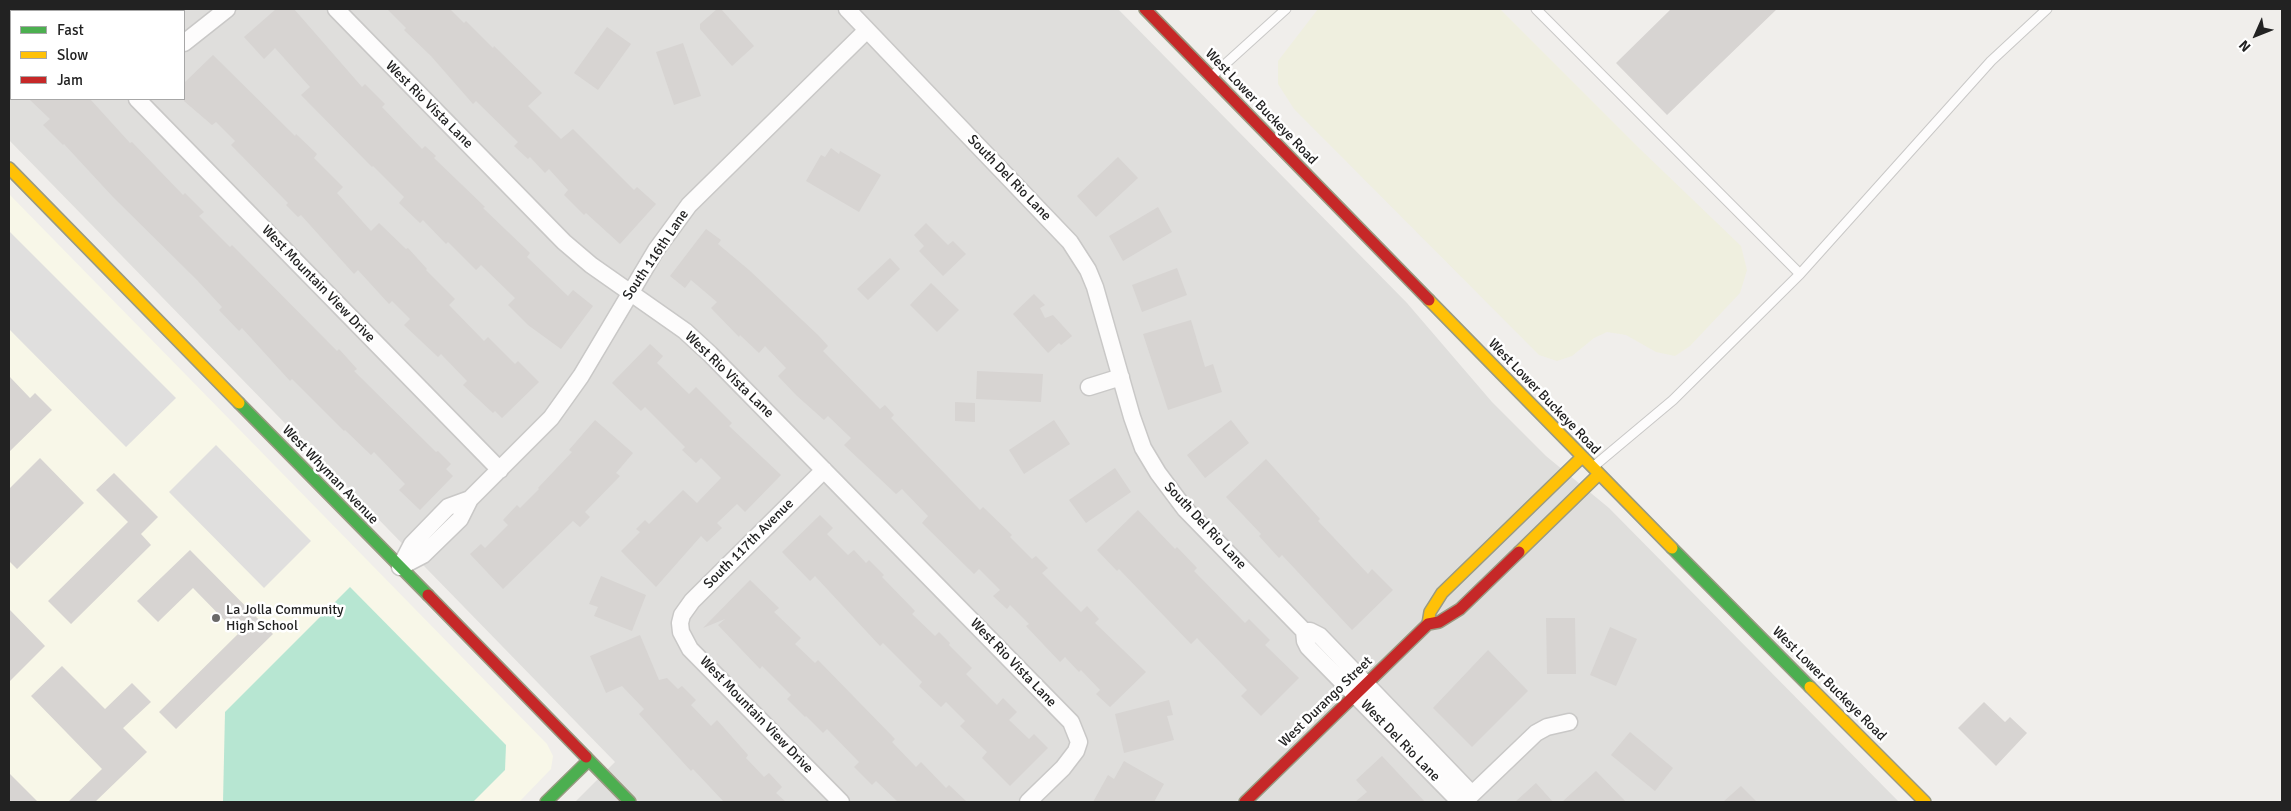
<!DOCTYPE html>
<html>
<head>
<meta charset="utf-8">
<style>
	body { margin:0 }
	#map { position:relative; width:2291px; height:811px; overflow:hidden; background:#f0eeeb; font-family:Signika,sans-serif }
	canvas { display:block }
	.frame { position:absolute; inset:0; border:10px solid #222; pointer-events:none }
	.legend { position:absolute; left:10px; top:10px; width:175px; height:90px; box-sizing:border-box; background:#fff; border:1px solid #a7a7a7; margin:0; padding:6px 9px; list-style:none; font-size:15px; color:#222 }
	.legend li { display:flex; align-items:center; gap:10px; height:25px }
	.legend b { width:25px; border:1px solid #a7a7a7 }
	.north { position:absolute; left:2231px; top:10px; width:50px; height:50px; -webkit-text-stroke:4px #fff; paint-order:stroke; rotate:226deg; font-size:14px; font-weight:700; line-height:20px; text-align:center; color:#222 }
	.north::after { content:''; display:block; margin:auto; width:18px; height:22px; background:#222; clip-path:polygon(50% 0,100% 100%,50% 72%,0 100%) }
</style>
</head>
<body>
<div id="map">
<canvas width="2291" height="811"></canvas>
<div class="frame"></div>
<ul class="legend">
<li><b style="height:6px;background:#4caf50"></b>Fast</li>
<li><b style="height:6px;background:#ffc107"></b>Slow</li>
<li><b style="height:6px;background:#c62828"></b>Jam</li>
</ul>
<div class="north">N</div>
</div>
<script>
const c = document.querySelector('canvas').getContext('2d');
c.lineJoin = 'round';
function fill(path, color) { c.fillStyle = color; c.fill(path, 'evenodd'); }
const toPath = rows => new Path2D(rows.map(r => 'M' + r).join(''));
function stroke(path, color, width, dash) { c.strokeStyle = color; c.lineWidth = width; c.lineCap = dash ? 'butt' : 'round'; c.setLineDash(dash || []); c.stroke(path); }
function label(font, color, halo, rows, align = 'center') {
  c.font = font + ' Signika,sans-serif'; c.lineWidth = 5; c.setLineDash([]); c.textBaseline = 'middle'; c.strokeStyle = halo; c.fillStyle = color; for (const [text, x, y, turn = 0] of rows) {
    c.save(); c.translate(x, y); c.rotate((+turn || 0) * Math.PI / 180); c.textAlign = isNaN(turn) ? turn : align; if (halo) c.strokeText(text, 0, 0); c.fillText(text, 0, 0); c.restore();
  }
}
fill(toPath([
	[9,9,1118,9,1407,303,1492,402,1546,456,1609,508,1899,802,575,802,615,762,9,140],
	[11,11,184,11,184,99,11,99]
]), '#dfdedc');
fill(toPath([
	[9,194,547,744,553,756,551,769,519,802,9,802]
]), '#f8f7e8');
fill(toPath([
	[1318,9,1500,9,1640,149,1741,246,1747,270,1740,293,1690,346,1675,356,1656,352,1626,335,1607,332,1594,338,1572,356,1557,361,1539,355,1294,109,1278,84,1278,61]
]), '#efefdf');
fill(toPath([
	[350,587,506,745,505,770,473,802,223,802,225,712]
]), '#b7e6d2');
fill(toPath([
	[9,231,176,398,126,447,9,329],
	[216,445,311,541,264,588,169,492]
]), '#e0dfde');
fill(toPath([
	[276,9,294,9,362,87,365,84,385,104,382,107,422,149,425,146,436,156,434,158,485,207,483,208,530,253,527,257,568,296,573,290,593,306,561,349,528,325,508,305,515,298,481,265,476,270,448,242,446,244,423,220,420,223,399,203,404,197,373,166,372,167,301,95,310,87,275,48,264,59,244,37],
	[387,9,450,9,464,23,466,21,493,48,494,46,542,93,528,106,561,139,573,129,634,190,637,187,656,204,620,244,586,213,584,215,564,195,568,190,549,169,545,173,530,157,528,159,514,146,518,142,476,101,473,104,431,56,404,30,406,28],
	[717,9,721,9,754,46,732,66,700,29,700,24],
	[1671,9,1777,9,1667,115,1616,63],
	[607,27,631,44,598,90,574,73],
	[683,43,701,96,674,105,656,52],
	[213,55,295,136,296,134,317,154,314,158,343,187,337,193,371,231,379,223,406,249,408,248,427,269,426,270,455,299,449,305,484,341,488,337,515,364,518,361,539,382,502,418,495,411,493,413,463,385,467,381,441,354,438,357,404,325,410,319,392,301,389,304,358,270,354,274,301,215,298,217,286,205,288,203,231,145,235,141,216,122,212,125,184,101,184,83],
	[29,99,90,99,130,143,132,142,183,195,185,193,204,212,199,216,230,247,232,245,337,351,339,349,357,369,354,371,436,452,438,451,451,464,446,469,453,476,420,510,399,490,405,484,374,452,371,455,345,430,344,431,292,379,290,381,242,328,239,331,219,310,222,307,197,280,113,197,64,144,63,145,43,125,50,119],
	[831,148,839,154,840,151,881,175,859,212,806,181,821,155,825,157],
	[1118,157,1138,178,1096,217,1077,196],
	[1158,207,1172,232,1123,261,1109,236],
	[926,223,948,245,953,241,966,254,943,276,919,251,924,246,914,235],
	[706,229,721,240,718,244,749,270,819,336,828,346,823,351,880,409,885,405,894,415,891,418,980,510,983,507,1012,535,1010,537,1032,559,1036,556,1048,568,1042,573,1081,612,1087,606,1099,619,1095,623,1146,672,1110,707,1096,694,1100,690,1081,670,1079,672,1065,657,1060,662,1026,626,1029,624,1010,605,1007,609,993,596,1000,590,979,569,974,574,922,523,928,516,902,489,896,494,844,445,851,438,828,416,824,420,796,395,778,376,786,368,765,346,759,353,740,335,739,337,711,308,717,302,691,280,685,288,670,276],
	[890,258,900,269,868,300,857,289],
	[1177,268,1187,295,1142,312,1132,285],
	[931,283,959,310,937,332,910,305],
	[1034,294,1045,305,1040,308,1045,318,1053,315,1072,336,1061,345,1059,343,1048,353,1013,314],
	[1191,320,1205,367,1213,364,1222,392,1168,410,1143,334],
	[650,344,663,356,657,363,689,394,696,387,732,423,729,426,781,475,745,512,737,504,717,523,722,528,707,542,701,536,656,587,621,551,640,532,636,529,645,520,649,524,683,490,697,503,721,478,701,458,696,463,682,450,685,447,645,407,641,411,612,383],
	[977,371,1043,374,1041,402,976,399],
	[9,376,30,398,35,393,52,410,9,452],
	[955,402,975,403,975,422,955,421],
	[595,420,633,453,616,473,620,476,585,512,590,517,580,527,573,521,503,589,470,554,481,544,485,548,508,525,503,520,517,505,520,508,539,489,538,488,572,452,569,450],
	[1054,420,1070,444,1024,474,1009,450],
	[1231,420,1249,443,1205,478,1187,455],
	[40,458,84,503,17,569,9,561,9,489],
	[1266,459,1320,519,1318,521,1368,574,1372,569,1393,590,1352,630,1282,555,1279,558,1259,536,1261,534,1226,497],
	[1115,468,1131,492,1086,523,1069,500],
	[114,473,158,517,141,534,151,545,71,624,48,601,128,522,96,490],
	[1138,510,1175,549,1177,547,1197,568,1194,571,1245,623,1249,619,1270,640,1265,645,1299,678,1261,716,1241,696,1247,690,1197,638,1191,644,1119,569,1117,571,1097,550],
	[820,515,833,528,827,534,848,555,854,550,866,563,869,560,884,575,882,577,915,611,912,614,935,636,939,632,950,643,949,645,972,668,966,674,997,705,1003,698,1017,712,1009,720,1029,739,1034,734,1048,748,1010,786,982,758,987,752,960,726,965,721,946,702,941,707,919,686,922,682,883,643,880,646,815,576,810,581,782,552],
	[190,550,273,634,176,729,159,712,238,634,193,588,158,622,137,601],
	[601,576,646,595,632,631,594,616,598,607,589,604],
	[750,580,779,608,774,612,801,638,795,644,815,663,818,660,895,739,892,742,916,767,921,762,946,788,949,785,967,802,898,802,876,781,872,785,854,767,859,762,827,729,823,733,806,716,805,717,787,699,791,695,762,666,760,669,718,625,725,619,703,628],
	[9,609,45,646,9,682],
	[1546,618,1575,618,1576,674,1547,674],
	[1610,627,1637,639,1616,686,1590,675],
	[640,635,659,680,667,678,678,689,682,686,696,700,691,705,711,726,717,720,748,755,746,758,764,777,769,773,782,787,776,793,786,802,724,802,693,769,691,771,639,714,644,709,622,686,606,693,590,656],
	[1488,650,1528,691,1472,747,1433,708],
	[62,666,105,709,132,683,151,702,123,728,147,752,95,802,68,802,102,769,31,696],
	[1169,700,1173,715,1167,716,1174,740,1124,753,1115,714],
	[1984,702,2005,722,2010,717,2027,733,1996,766,1958,728],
	[1630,732,1673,768,1655,791,1611,755],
	[1382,756,1425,802,1355,802,1367,792,1356,780],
	[1124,761,1164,784,1154,802,1093,802,1108,775,1114,779],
	[1596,771,1626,802,1562,802],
	[9,773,38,802,9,802],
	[1536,783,1553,802,1515,802],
	[1741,786,1757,802,1723,802]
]), '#d7d4d2');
const lane = toPath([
	[1536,9,1800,274,1673,400,1593,467],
	[1211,77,1286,9],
	[1800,274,1991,61,2047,9]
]);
const street = toPath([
	[49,9,51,11],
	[336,9,564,242,591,265,685,331,710,354,1071,722,1079,742,1076,751,1063,768,1028,802],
	[847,9,1070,242,1088,270,1095,287,1132,417,1143,448,1158,473,1185,509,1304,631],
	[184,43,227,9],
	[137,99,500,470],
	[1089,387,1121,377],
	[824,470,692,601,682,615,680,623,681,632,690,649,841,802],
	[400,567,423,555,460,519,470,499,551,418,581,376,656,250,689,205,867,30],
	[400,567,412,544,448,507,470,499],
	[1304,631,1310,631,1320,636,1472,794],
	[1304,631,1305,641,1308,647,1460,802],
	[1465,801,1536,733,1547,727,1569,722]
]);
const fast = toPath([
	[239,403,428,595],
	[1672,548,1810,687],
	[586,757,630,802],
	[546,802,589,760]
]);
const slow = toPath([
	[9,168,239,403],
	[1429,300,1672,548],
	[1519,552,1599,474],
	[1428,624,1430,612,1442,593,1582,457],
	[1810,687,1925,802]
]);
const jam = toPath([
	[1145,9,1429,300],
	[428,595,586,757],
	[1245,802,1428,624,1439,622,1460,609,1519,552]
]);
stroke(lane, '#c9c8c7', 11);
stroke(street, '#c9c8c7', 19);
stroke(fast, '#999a82', 14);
stroke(slow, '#999a82', 14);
stroke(jam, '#999a82', 14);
stroke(lane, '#fdfcfc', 9);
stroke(street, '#fdfcfc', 16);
stroke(fast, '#4caf50', 11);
stroke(slow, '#ffc107', 11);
stroke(jam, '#c62828', 11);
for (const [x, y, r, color] of [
	[216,618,5,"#6a6968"]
]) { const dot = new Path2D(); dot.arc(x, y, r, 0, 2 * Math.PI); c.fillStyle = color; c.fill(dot); stroke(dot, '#fff', 2); }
label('14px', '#222', '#fff', [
	["West Rio Vista Lane",429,105,45],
	["West Lower Buckeye Road",1261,107,46],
	["South Del Rio Lane",1009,178,46],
	["South 116th Lane",656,255,-56],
	["West Mountain View Drive",318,284,46],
	["West Rio Vista Lane",729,375,44],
	["West Lower Buckeye Road",1544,397,46],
	["West Whyman Avenue",330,475,46],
	["South Del Rio Lane",1205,526,47],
	["South 117th Avenue",749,544,-45],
	["West Rio Vista Lane",1013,663,46],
	["West Lower Buckeye Road",1829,684,45],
	["West Durango Street",1326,702,-44],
	["West Mountain View Drive",756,715,46],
	["West Del Rio Lane",1400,741,46]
]);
label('14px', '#222', '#fff', [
	["La Jolla Community",226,610],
	["High School",226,626]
], 'left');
</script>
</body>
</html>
